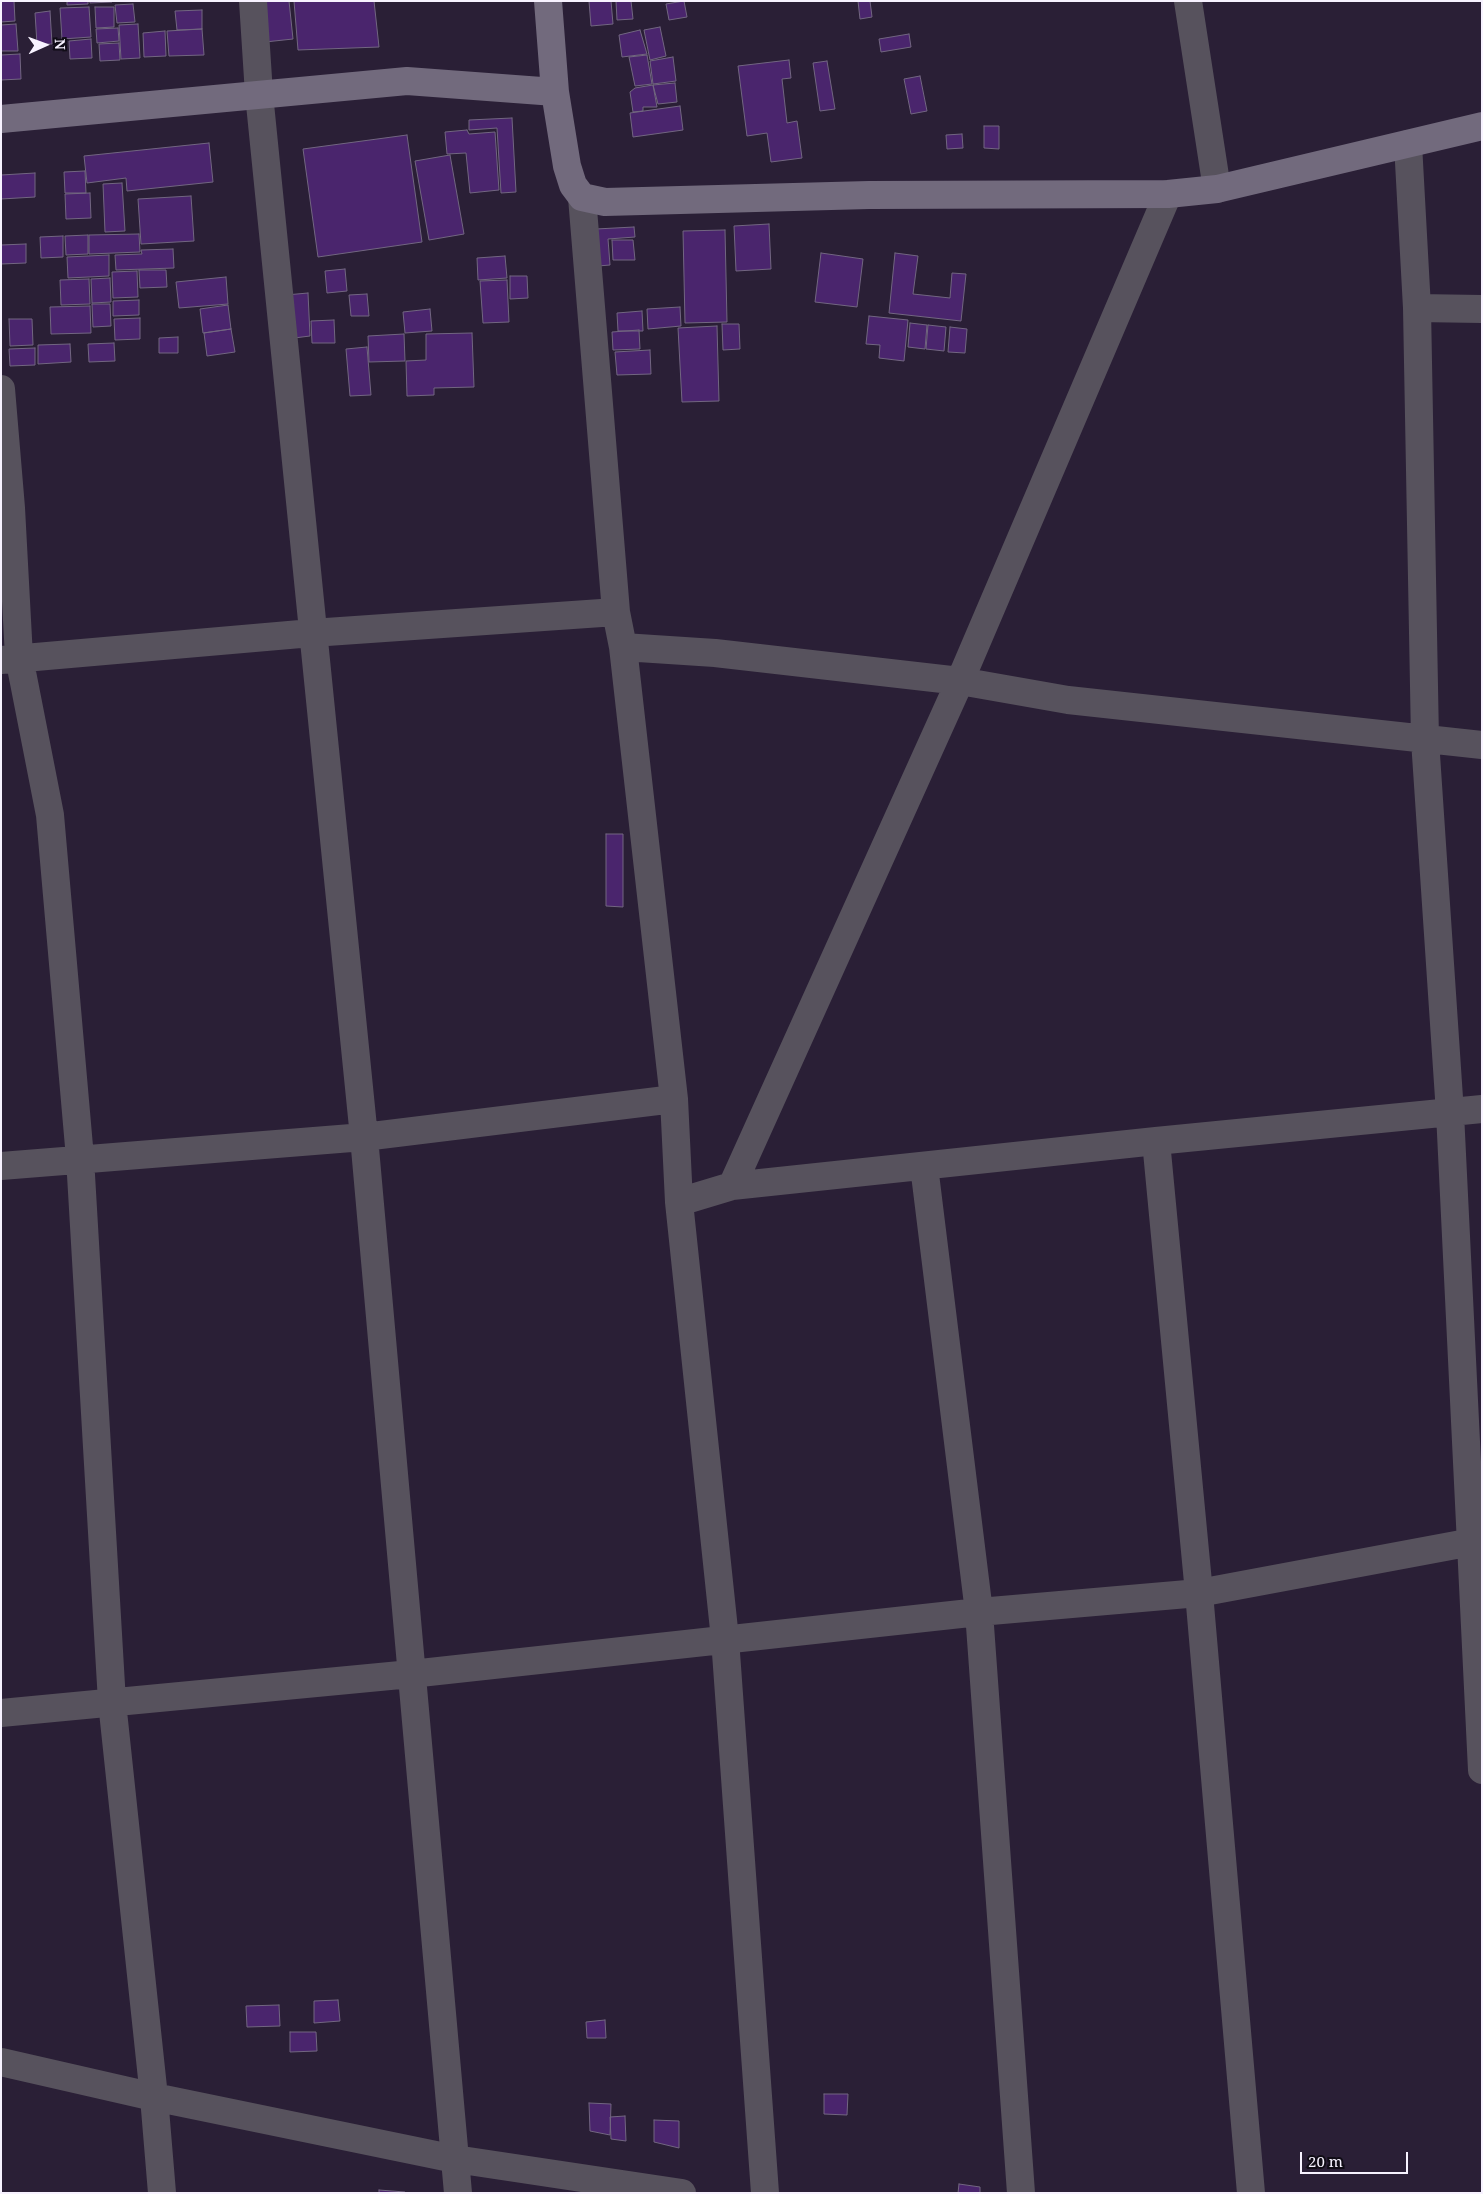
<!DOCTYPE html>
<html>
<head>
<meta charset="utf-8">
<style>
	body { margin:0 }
	#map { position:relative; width:1483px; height:2194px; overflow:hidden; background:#2a1f36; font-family:"Noto Serif",serif }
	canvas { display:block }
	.frame { position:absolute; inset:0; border:2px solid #f7f2ff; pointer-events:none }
	.north { position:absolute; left:20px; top:20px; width:50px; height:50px; -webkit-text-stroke:4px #100c16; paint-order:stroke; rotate:88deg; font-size:14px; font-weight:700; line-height:20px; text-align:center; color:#f7f2ff }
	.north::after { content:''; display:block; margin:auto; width:18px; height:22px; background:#f7f2ff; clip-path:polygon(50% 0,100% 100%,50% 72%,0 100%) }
	.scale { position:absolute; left:1300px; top:2152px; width:108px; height:22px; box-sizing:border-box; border:2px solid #f7f2ff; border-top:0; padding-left:6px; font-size:15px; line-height:18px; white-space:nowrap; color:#f7f2ff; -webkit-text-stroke:4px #100c16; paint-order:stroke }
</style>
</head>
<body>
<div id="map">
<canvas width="1483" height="2194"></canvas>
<div class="frame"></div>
<div class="north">N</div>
<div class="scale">20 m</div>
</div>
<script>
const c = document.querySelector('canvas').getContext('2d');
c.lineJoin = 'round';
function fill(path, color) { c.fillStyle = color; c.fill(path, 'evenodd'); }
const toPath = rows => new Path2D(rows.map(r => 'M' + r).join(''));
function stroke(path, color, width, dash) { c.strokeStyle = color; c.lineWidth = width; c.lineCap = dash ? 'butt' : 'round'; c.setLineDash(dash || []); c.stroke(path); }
const building = toPath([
	[1,1,14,1,15,21,1,22,1,1],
	[67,1,88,1,88,4,67,5,67,1],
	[90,1,112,1,112,2,90,3,90,1],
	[261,1,289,1,293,39,265,42,261,1],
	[294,1,374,1,379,47,298,50,294,1],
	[589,1,611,1,613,24,591,26,589,1],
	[616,1,631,1,633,19,617,20,616,1],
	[684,1,687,17,669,20,666,4,684,1],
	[858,1,870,1,872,17,860,19,858,1],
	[133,4,135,22,117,23,115,5,133,4],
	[89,7,91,37,62,39,60,8,89,7],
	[95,7,114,7,114,27,96,28,95,7],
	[202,10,202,29,177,30,175,11,202,10],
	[50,11,52,44,37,44,35,13,50,11],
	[16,24,18,51,1,51,1,25,16,24],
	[138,24,140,58,121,59,119,25,138,24],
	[660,27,666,56,650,60,644,30,660,27],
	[118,28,119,41,97,43,96,29,118,28],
	[202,29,204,55,169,56,167,31,202,29],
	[640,30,647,54,622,57,619,35,640,30],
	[165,31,166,56,144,57,143,33,165,31],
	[909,34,911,47,881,52,879,39,909,34],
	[91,39,92,58,70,59,69,41,91,39],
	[119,43,120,60,100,61,99,44,119,43],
	[20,54,21,79,1,80,1,55,20,54],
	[647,55,652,84,635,86,629,57,647,55],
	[673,57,676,81,653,84,650,61,673,57],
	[789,60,791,78,782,79,787,123,797,121,802,158,771,162,767,133,747,136,738,66,789,60],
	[827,61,835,109,820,111,813,63,827,61],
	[920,76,927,111,911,114,904,79,920,76],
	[675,83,677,102,658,104,653,85,675,83],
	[653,85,657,107,643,107,643,111,633,112,630,92,635,88,653,85],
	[680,106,683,130,633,137,630,113,680,106],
	[512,118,516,192,501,193,497,128,469,130,469,120,512,118],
	[984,126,999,126,999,149,984,148,984,126],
	[467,130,469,134,495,132,499,190,470,193,466,153,447,154,445,132,467,130],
	[962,134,963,148,947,149,946,135,962,134],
	[407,135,422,242,318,257,303,149,407,135],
	[209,143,213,182,127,191,126,178,87,183,84,156,209,143],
	[450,155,464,234,429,240,415,161,450,155],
	[85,171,86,193,65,193,64,172,85,171],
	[35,173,35,197,1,199,1,175,35,173],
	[122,183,125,231,105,232,103,184,122,183],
	[90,193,91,218,66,219,65,194,90,193],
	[191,196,194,241,141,244,138,199,191,196],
	[769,224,771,269,736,271,734,226,769,224],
	[634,227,635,237,608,239,610,265,598,266,596,229,634,227],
	[725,230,727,322,685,323,683,231,725,230],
	[139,234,140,252,89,254,89,235,139,234],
	[88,235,88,254,66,255,65,236,88,235],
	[63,236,63,257,41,258,40,237,63,236],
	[612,240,633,240,635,260,613,260,612,240],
	[26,244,26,263,1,264,1,245,26,244],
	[173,249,174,268,116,270,115,255,142,254,141,250,173,249],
	[821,253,863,259,857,307,815,302,821,253],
	[895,253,918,256,913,294,950,298,952,273,966,274,961,321,889,313,895,253],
	[109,255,109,276,68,278,67,257,109,255],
	[505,256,507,278,478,280,477,258,505,256],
	[345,269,347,291,327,293,325,271,345,269],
	[139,270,166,270,167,287,140,288,139,270],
	[137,271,138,297,113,298,112,272,137,271],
	[510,276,527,276,528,298,510,299,510,276],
	[226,277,228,304,179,308,176,282,226,277],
	[110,278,111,302,92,303,91,279,110,278],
	[89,279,90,304,61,305,60,280,89,279],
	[507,280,509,322,483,323,480,281,507,280],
	[308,293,310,336,294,338,286,295,308,293],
	[367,294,369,316,351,316,349,295,367,294],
	[139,300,139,315,113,316,113,301,139,300],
	[92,304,110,304,111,326,93,327,92,304],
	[228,305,231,329,203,333,200,309,228,305],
	[90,306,91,333,51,334,50,307,90,306],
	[680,307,681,326,648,329,647,309,680,307],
	[430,309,432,331,405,333,403,312,430,309],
	[642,311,643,331,618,331,617,313,642,311],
	[869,316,908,320,904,361,879,358,880,345,866,344,869,316],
	[140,318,140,339,115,340,114,319,140,318],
	[9,319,32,319,33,345,10,346,9,319],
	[334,320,335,343,312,343,311,321,334,320],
	[910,323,927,325,925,349,908,347,910,323],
	[722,324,739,324,740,349,723,350,722,324],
	[928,325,946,327,944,351,926,349,928,325],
	[717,326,719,401,682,402,678,328,717,326],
	[950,327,967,329,965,353,948,352,950,327],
	[231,329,235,352,207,356,204,333,231,329],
	[639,330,640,349,613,350,612,332,639,330],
	[472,333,474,387,434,388,434,395,407,396,406,361,426,360,426,334,472,333],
	[404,334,405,361,369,362,368,336,404,334],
	[178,337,178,353,159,353,159,338,178,337],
	[114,343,115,361,89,362,88,344,114,343],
	[70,344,71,362,38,364,38,345,70,344],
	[367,347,371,395,350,396,346,349,367,347],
	[35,348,35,365,10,366,9,349,35,348],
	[650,350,651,374,617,375,615,352,650,350],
	[606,834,623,834,623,907,606,906,606,834],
	[338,2000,340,2021,314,2023,314,2001,338,2000],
	[279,2005,280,2026,247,2027,246,2006,279,2005],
	[605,2020,606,2038,587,2038,586,2022,605,2020],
	[290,2032,316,2032,317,2051,290,2052,290,2032],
	[824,2094,848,2094,847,2115,824,2114,824,2094],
	[589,2103,611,2104,610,2135,590,2131,589,2103],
	[625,2116,626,2141,611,2139,610,2117,625,2116],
	[654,2120,679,2121,679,2148,654,2142,654,2120],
	[959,2184,980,2187,980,2193,958,2193,959,2184],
	[379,2190,405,2192,405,2193,379,2193,379,2190]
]);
fill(building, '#4a256d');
stroke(building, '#726681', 1);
stroke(toPath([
	[253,1,259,94,364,1137,458,2193],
	[1188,1,1217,189],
	[1408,144,1417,308,1425,740,1450,1113,1482,1770],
	[582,197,616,612,623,647,674,1099,679,1202,725,1639,765,2193],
	[1417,308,1482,309],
	[1,389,11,508,19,657,50,815,80,1158,112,1702,154,2097,162,2193],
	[623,647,715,653,960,681,1068,700,1482,745],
	[1,660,312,633,616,612],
	[1156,1141,1199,1593,1251,2193],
	[1,1166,364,1137,674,1099],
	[924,1166,979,1612,1021,2193],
	[732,1186,960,681,1168,194],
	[679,1202,732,1186,1156,1141,1482,1109],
	[1,1713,411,1674,979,1612,1199,1593,1472,1542,1482,1544],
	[1,2062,154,2097,455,2159,682,2193]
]), '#57525d', 28);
stroke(toPath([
	[548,1,555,92,567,166,573,185,582,197,605,202,869,195,1168,194,1217,189,1482,126],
	[1,119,407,81,555,92]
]), '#726a7d', 28);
</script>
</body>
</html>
